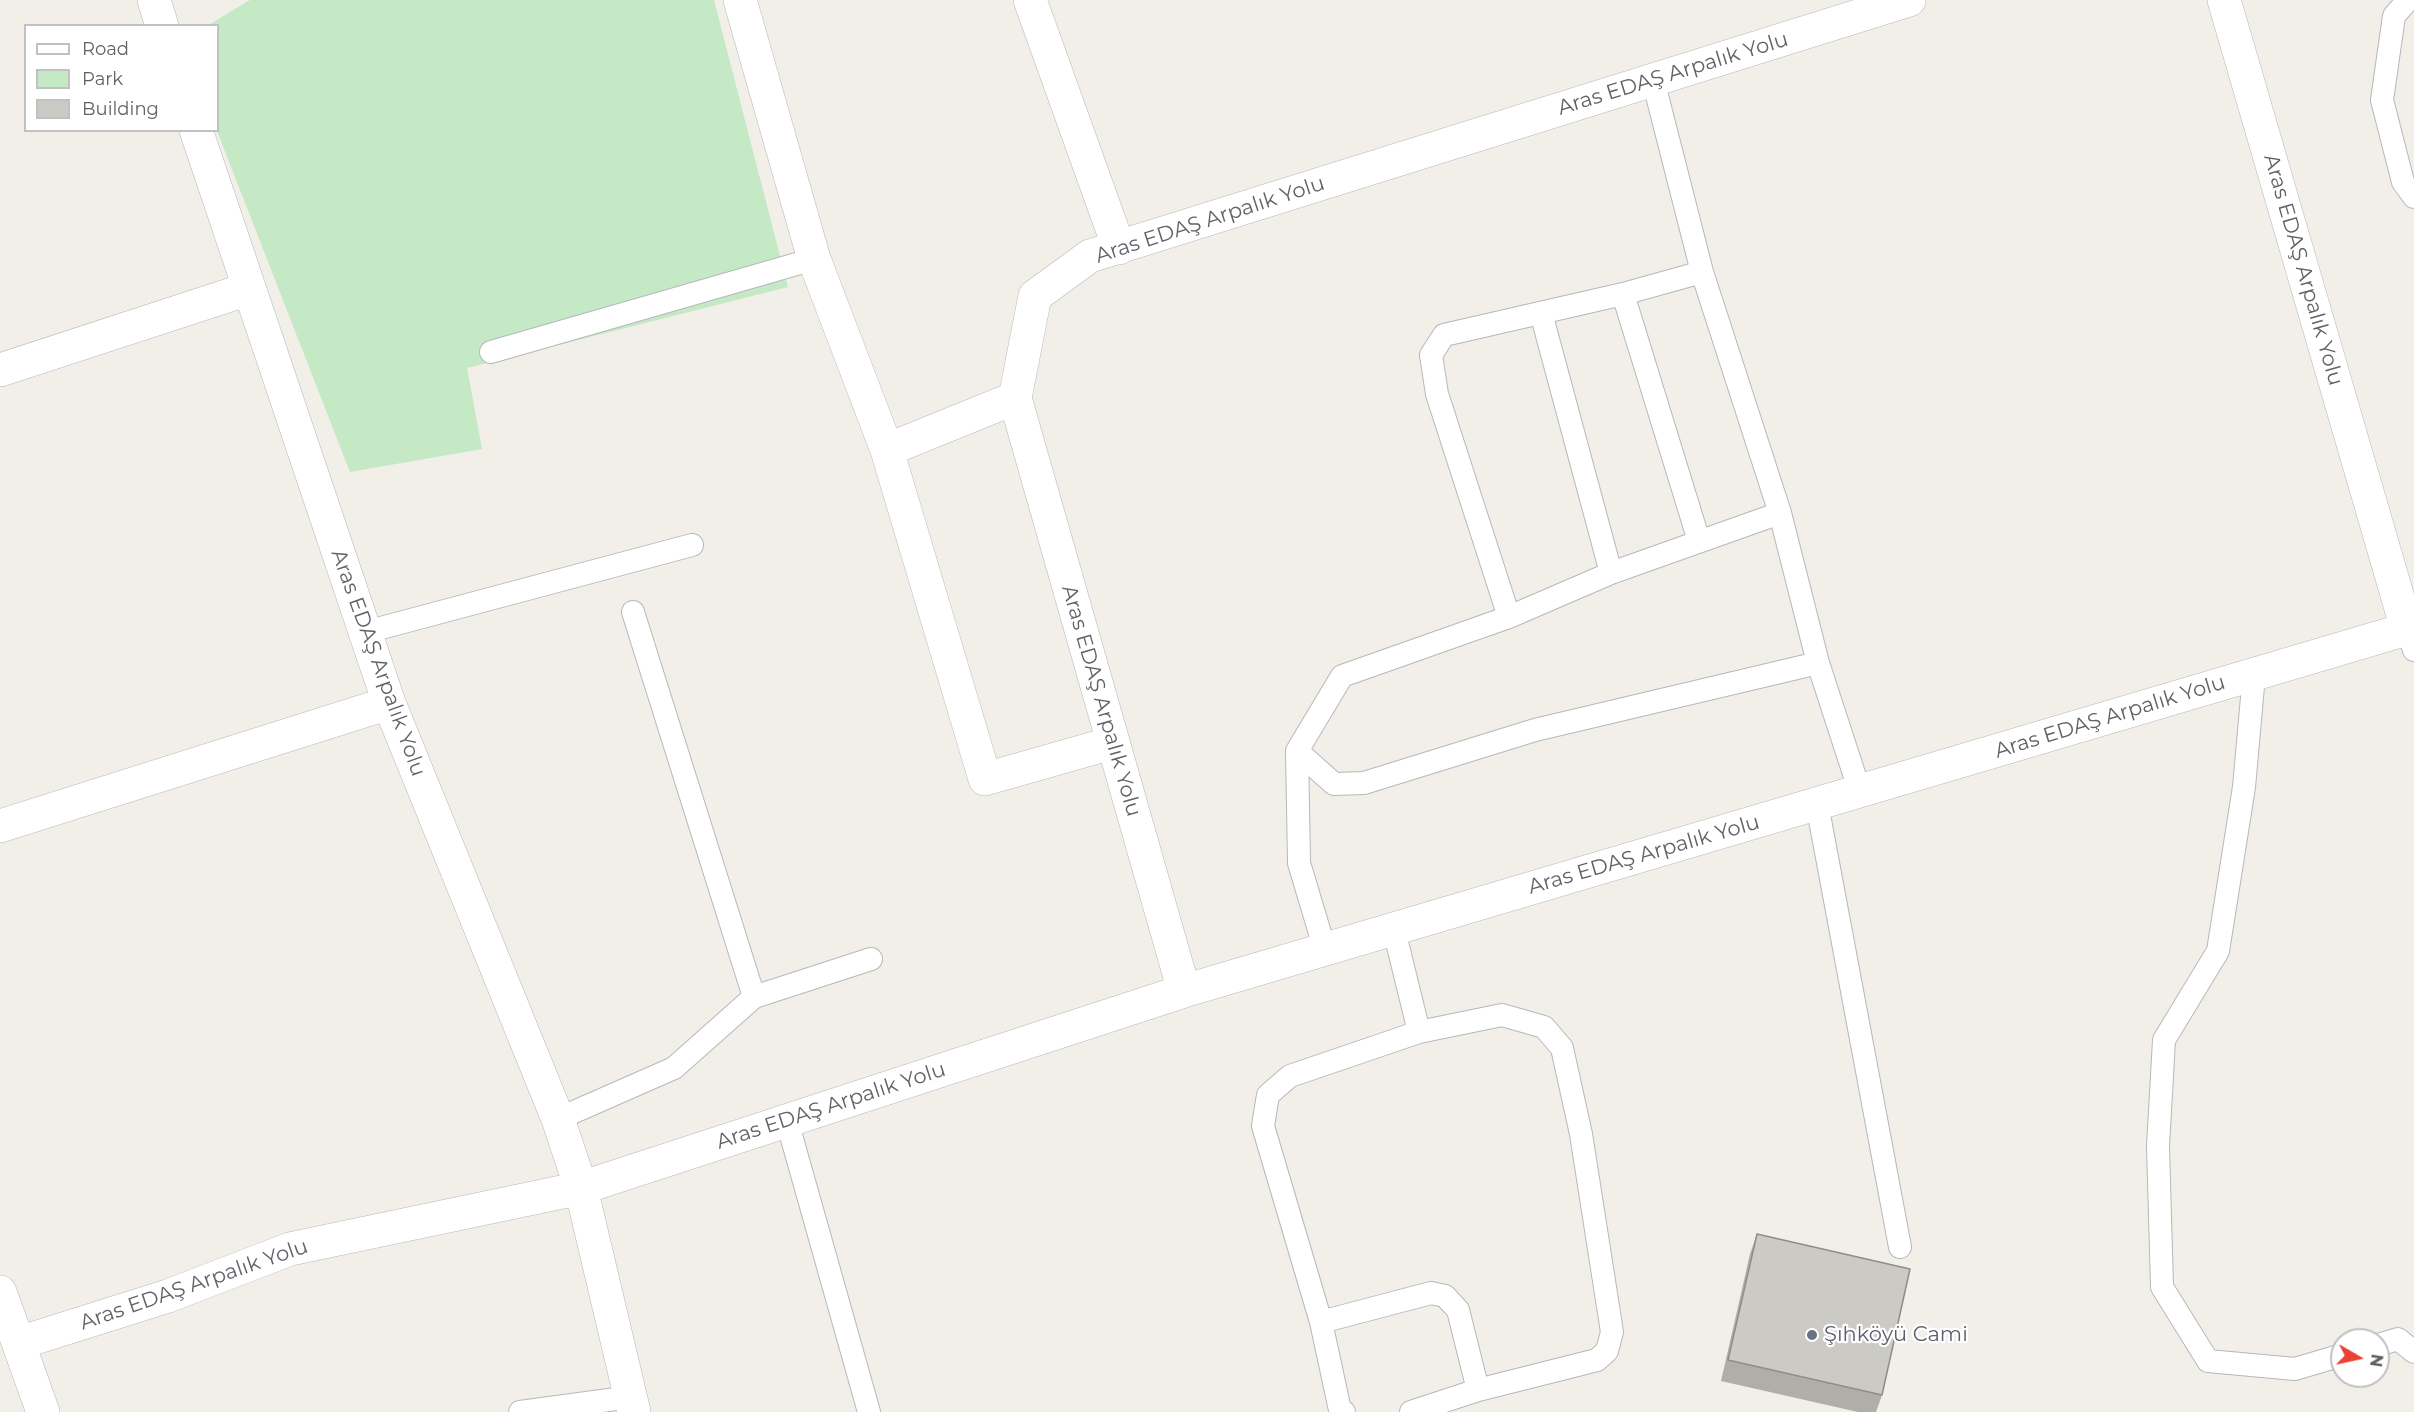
<!DOCTYPE html>
<html>
<head>
<meta charset="utf-8">
<style>
	body { margin:0 }
	#map { position:relative; width:2414px; height:1412px; overflow:hidden; background:#f1efe8; font-family:Montserrat,sans-serif }
	canvas { display:block }
	.legend { position:absolute; left:24px; top:24px; width:195px; height:108px; box-sizing:border-box; background:#fff; border:2px solid #bfc1c3; margin:0; padding:8px 10px; list-style:none; font-size:18px; color:#5f6368 }
	.legend li { display:flex; align-items:center; gap:12px; height:30px }
	.legend b { width:30px; border:2px solid #bfc1c3 }
	.north { position:absolute; left:2330px; top:1328px; width:60px; height:60px; box-sizing:border-box; background:#fff; border:2px solid #bfc1c3; border-radius:50%; rotate:99deg; font-size:16px; font-weight:700; line-height:24px; text-align:center; color:#5f6368 }
	.north::after { content:''; display:block; margin:auto; width:21px; height:27px; background:#ea4335; clip-path:polygon(50% 0,100% 100%,50% 72%,0 100%) }
</style>
</head>
<body>
<div id="map">
<canvas width="2414" height="1412"></canvas>
<ul class="legend">
<li><b style="height:8px;background:#fff"></b>Road</li>
<li><b style="height:16px;background:#c5e8c5"></b>Park</li>
<li><b style="height:16px;background:#cccac5"></b>Building</li>
</ul>
<div class="north">N</div>
</div>
<script>
const c = document.querySelector('canvas').getContext('2d');
c.lineJoin = 'round';
function fill(path, color) { c.fillStyle = color; c.fill(path, 'evenodd'); }
const toPath = rows => new Path2D(rows.map(r => 'M' + r).join(''));
function stroke(path, color, width, dash) { c.strokeStyle = color; c.lineWidth = width; c.lineCap = dash ? 'butt' : 'round'; c.setLineDash(dash || []); c.stroke(path); }
function label(font, color, halo, rows, align = 'center') {
  c.font = font + ' Montserrat,sans-serif'; c.lineWidth = 4.5; c.setLineDash([]); c.textBaseline = 'middle'; c.strokeStyle = halo; c.fillStyle = color; for (const [text, x, y, turn = 0] of rows) {
    c.save(); c.translate(x, y); c.rotate((+turn || 0) * Math.PI / 180); c.textAlign = isNaN(turn) ? turn : align; if (halo) c.strokeText(text, 0, 0); c.fillText(text, 0, 0); c.restore();
  }
}
fill(toPath([
	[250,0,714,0,788,287,467,368,482,449,350,472,217,131,218,26,207,26]
]), '#c5e8c5');
const service = toPath([
	[2408,0,2394,16,2382,100,2403,182,2414,197],
	[1653,80,1702,272,1780,513,1818,663,1860,792],
	[1623,294,1699,541],
	[1541,313,1611,573],
	[491,352,814,259],
	[633,612,754,997],
	[1509,617,1437,394,1431,355,1444,335,1623,294,1702,272],
	[2407,629,2414,650],
	[366,632,692,545],
	[2254,675,2244,787,2218,951,2164,1040,2158,1146,2162,1287,2208,1361,2295,1369,2342,1355],
	[1297,751,1334,784,1364,783,1535,730,1818,663],
	[1817,804,1900,1247],
	[1394,930,1419,1032],
	[1325,950,1299,863,1297,751,1342,676,1509,617,1611,573,1780,513],
	[558,1119,674,1068,754,997,871,959],
	[787,1121,869,1412],
	[1321,1322,1431,1293,1445,1296,1458,1310,1478,1390],
	[2378,1345,2398,1339,2414,1352],
	[520,1412,631,1397],
	[1344,1412,1340,1410,1321,1322,1263,1126,1268,1095,1290,1076,1419,1032,1502,1015,1544,1027,1562,1048,1581,1134,1612,1332,1607,1351,1597,1360,1478,1390,1411,1412]
]);
const minor = toPath([
	[154,0,162,26],
	[740,0,814,259,887,450,1015,398],
	[1030,0,1119,248],
	[196,130,389,703,558,1119,581,1188,1184,991,2407,629,2224,0],
	[0,370,248,289],
	[887,450,985,779,1112,743],
	[0,826,389,703],
	[1184,991,1015,398,1035,296,1090,256,1909,0],
	[0,1292,43,1412],
	[19,1343,168,1296,290,1249,581,1188,634,1412]
]);
stroke(service, '#b5b8bc', 24);
stroke(minor, '#b5b8bc', 34);
stroke(service, '#fff', 22);
stroke(minor, '#fff', 33);
fill(toPath([
	[1757,1234,1882,1395,1876,1412,1858,1412,1721,1381,1750,1254]
]), '#afaea9');
const building = toPath([
	[1757,1234,1910,1269,1882,1395,1728,1360,1757,1234]
]);
fill(building, '#cccac5');
stroke(building, '#8f8d8a', 1.5);
for (const [x, y, r, color] of [
	[1812,1335,6,"#6b7280"]
]) { const dot = new Path2D(); dot.arc(x, y, r, 0, 2 * Math.PI); c.fillStyle = color; c.fill(dot); stroke(dot, '#fff', 2); }
label('21px', '#5f6368', '#fff', [
	["Aras EDAŞ Arpalık Yolu",1673,74,-17],
	["Aras EDAŞ Arpalık Yolu",1210,220,-18],
	["Aras EDAŞ Arpalık Yolu",2303,270,74],
	["Aras EDAŞ Arpalık Yolu",378,663,70],
	["Aras EDAŞ Arpalık Yolu",1101,701,74],
	["Aras EDAŞ Arpalık Yolu",2110,717,-17],
	["Aras EDAŞ Arpalık Yolu",1644,855,-16],
	["Aras EDAŞ Arpalık Yolu",831,1106,-18],
	["Aras EDAŞ Arpalık Yolu",194,1285,-19]
]);
label('21px', '#5b616d', '#fff', [
	["Şıhköyü Cami",1824,1335]
], 'left');
</script>
</body>
</html>
